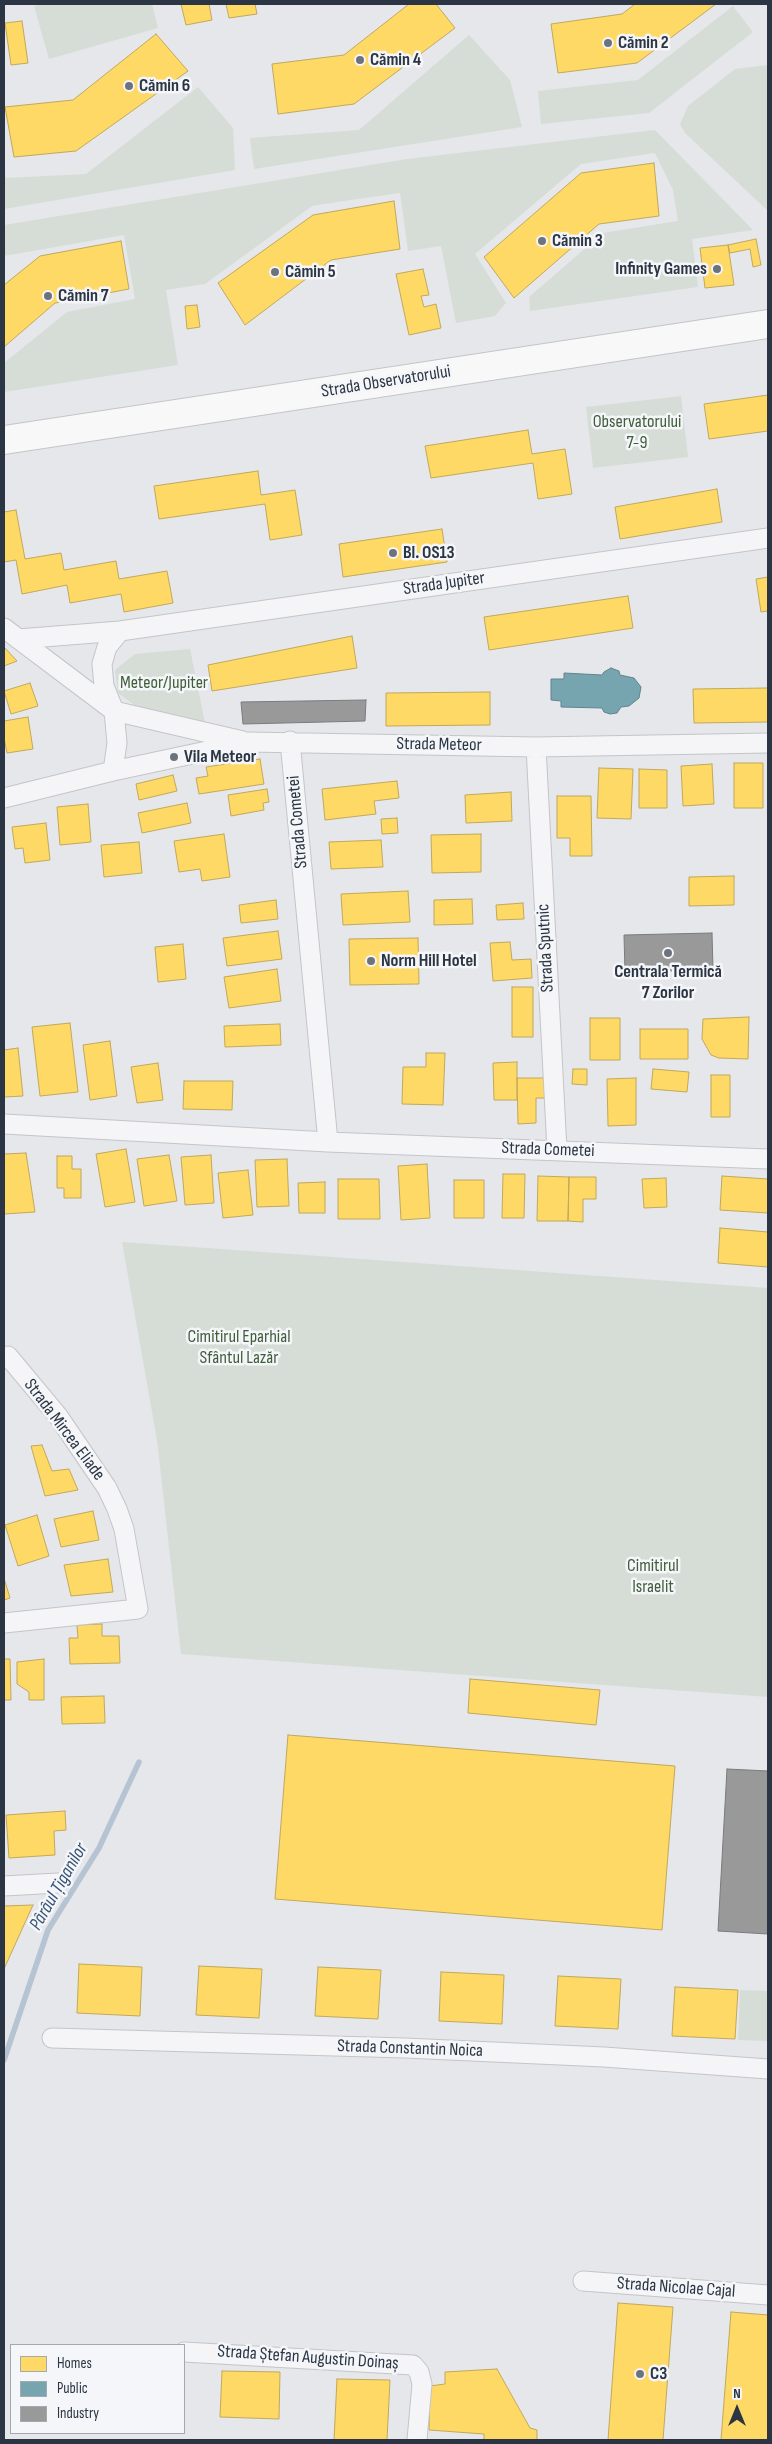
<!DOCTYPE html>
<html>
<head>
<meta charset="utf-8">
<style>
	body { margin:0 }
	#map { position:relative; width:772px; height:2444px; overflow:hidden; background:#e5e7ea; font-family:"Sofia Sans Condensed",sans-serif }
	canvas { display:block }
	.frame { position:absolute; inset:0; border:5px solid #2c3543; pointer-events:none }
	.legend { position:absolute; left:10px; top:2344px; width:175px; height:90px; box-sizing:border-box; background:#f4f6f9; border:1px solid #a4a9b0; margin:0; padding:6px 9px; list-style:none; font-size:15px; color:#2c3543 }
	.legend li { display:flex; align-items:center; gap:10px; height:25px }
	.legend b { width:25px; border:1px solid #a4a9b0 }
	.north { position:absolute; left:712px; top:2384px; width:50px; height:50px; -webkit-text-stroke:4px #f4f6f9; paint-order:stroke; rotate:0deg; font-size:14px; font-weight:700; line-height:20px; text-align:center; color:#2c3543 }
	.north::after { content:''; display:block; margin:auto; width:18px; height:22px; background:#2c3543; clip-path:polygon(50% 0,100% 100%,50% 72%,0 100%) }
</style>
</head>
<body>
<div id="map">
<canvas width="772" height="2444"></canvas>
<div class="frame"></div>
<ul class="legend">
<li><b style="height:14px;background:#ffd966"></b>Homes</li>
<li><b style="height:14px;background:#76a5af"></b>Public</li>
<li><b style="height:14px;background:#999"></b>Industry</li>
</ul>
<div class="north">N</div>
</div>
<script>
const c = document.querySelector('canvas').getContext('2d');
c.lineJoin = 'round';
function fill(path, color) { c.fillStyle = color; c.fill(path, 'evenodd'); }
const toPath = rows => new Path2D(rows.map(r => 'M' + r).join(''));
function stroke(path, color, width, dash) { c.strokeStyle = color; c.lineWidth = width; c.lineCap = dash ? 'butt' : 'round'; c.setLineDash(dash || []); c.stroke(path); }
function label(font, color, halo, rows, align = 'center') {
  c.font = font + ' "Sofia Sans Condensed",sans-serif'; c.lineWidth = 5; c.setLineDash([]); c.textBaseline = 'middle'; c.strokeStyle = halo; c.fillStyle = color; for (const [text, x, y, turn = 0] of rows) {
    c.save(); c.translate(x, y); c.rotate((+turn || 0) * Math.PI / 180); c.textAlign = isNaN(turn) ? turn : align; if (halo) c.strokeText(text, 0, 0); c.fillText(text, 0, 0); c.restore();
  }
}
fill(toPath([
	[43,4,152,4,158,28,49,59,34,6],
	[733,6,753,32,649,113,541,124,538,91,638,80],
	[469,35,510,80,522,127,254,169,250,138,359,130],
	[768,65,768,211,685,133,680,124,688,106,735,69],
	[198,87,233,128,235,170,4,209,4,170,6,178,86,174],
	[655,130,753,230,692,239,698,287,530,311,529,297,603,233,678,221,673,190,655,153,581,164,475,254,506,303,495,316,456,323,441,246,408,251,400,193,337,202,312,206,205,284,166,290,178,365,4,392,4,363,67,312,135,299,124,235,4,256,4,225,407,159],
	[681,396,688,457,593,468,586,407],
	[190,649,206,728,141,710,118,693,115,670,135,654],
	[122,1242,768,1288,768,1697,181,1654,157,1440],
	[740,1990,768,1991,768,2041,738,2040]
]), '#d6ddd6');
const homes = toPath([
	[181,4,209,4,212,20,186,25,181,4],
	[226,4,255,4,257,14,229,18,226,4],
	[409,4,436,4,455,28,354,104,278,114,272,64,344,55,409,4],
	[635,4,716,4,637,63,558,73,551,24,622,14,635,4],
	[22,21,28,63,11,65,5,23,22,21],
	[156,34,188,71,76,151,14,157,5,107,73,100,156,34],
	[654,163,659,216,599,224,514,298,484,257,581,173,654,163],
	[394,201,400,249,331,260,245,325,218,283,313,215,394,201],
	[756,239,761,265,753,267,750,249,730,253,728,245,756,239],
	[121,241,129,289,55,303,4,347,4,285,40,256,121,241],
	[728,245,734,285,705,288,700,248,728,245],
	[423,269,429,295,421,296,424,307,436,304,441,328,409,335,396,274,423,269],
	[197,305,200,327,187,329,185,306,197,305],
	[768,395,768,431,709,439,704,404,768,395],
	[528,430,532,454,565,449,572,494,538,499,533,463,431,478,425,446,528,430],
	[258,471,261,495,295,490,302,535,270,540,265,504,159,519,154,486,258,471],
	[717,489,722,522,620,539,615,507,717,489],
	[16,510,25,559,61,553,64,570,116,561,119,579,167,571,173,603,124,612,121,594,70,603,67,585,22,594,16,560,4,562,4,512,16,510],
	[442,529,447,562,343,577,339,544,442,529],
	[768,577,768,611,761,612,756,579,768,577],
	[628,596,633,628,489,650,484,617,628,596],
	[352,636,357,668,212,691,208,665,352,636],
	[4,647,17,661,4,666,4,647],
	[30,683,38,706,11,714,4,691,30,683],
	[768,688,768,722,694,723,693,689,768,688],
	[490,692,490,725,386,726,386,693,490,692],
	[28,717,33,749,7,753,4,738,4,721,28,717],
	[260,759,264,784,199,794,196,778,208,776,206,767,260,759],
	[734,763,763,763,763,808,734,808,734,763],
	[712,764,714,804,683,806,681,766,712,764],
	[599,768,633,769,631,819,597,818,599,768],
	[639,769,667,770,667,808,639,808,639,769],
	[173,775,177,791,139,800,136,784,173,775],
	[397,781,399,798,374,801,376,814,325,820,322,789,397,781],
	[267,789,269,802,263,803,264,810,231,816,228,795,267,789],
	[511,792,512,821,466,823,465,795,511,792],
	[557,796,591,796,592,856,570,856,570,838,557,838,557,796],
	[187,803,191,823,142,833,138,813,187,803],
	[88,804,91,842,60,845,57,807,88,804],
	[397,818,398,833,382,834,381,819,397,818],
	[46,823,50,860,25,863,23,848,15,849,12,827,46,823],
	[224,834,230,877,202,881,200,869,179,872,174,841,224,834],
	[481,834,481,872,432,873,431,835,481,834],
	[381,840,383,867,331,869,329,842,381,840],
	[139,842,142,873,104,877,101,845,139,842],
	[734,876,734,905,689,906,689,877,734,876],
	[408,891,410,922,343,925,341,894,408,891],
	[472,899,473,924,434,925,434,900,472,899],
	[276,900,278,919,241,923,239,905,276,900],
	[523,903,524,919,497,920,496,905,523,903],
	[278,931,282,959,227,966,223,938,278,931],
	[418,938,419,984,350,985,349,939,418,938],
	[510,942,512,960,531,959,532,978,493,981,490,943,510,942],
	[183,944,186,979,158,982,155,947,183,944],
	[277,969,281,1001,229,1008,224,977,277,969],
	[512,987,533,987,533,1037,512,1037,512,987],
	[749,1017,748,1059,719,1058,711,1055,702,1039,703,1019,749,1017],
	[590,1018,620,1018,620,1060,590,1060,590,1018],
	[70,1023,78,1092,40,1096,32,1027,70,1023],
	[280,1024,281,1045,225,1047,224,1026,280,1024],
	[640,1029,688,1029,688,1059,640,1059,640,1029],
	[110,1041,117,1096,90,1100,83,1045,110,1041],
	[18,1048,23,1096,4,1097,4,1050,18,1048],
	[426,1053,445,1053,443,1105,402,1104,403,1067,426,1067,426,1053],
	[517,1062,517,1100,494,1100,493,1063,517,1062],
	[158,1063,163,1100,137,1103,131,1067,158,1063],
	[573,1069,587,1069,587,1085,572,1084,573,1069],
	[653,1069,689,1072,687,1092,651,1089,653,1069],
	[711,1075,730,1075,730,1117,711,1117,711,1075],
	[517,1078,545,1078,545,1098,536,1098,536,1123,518,1124,517,1078],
	[636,1078,636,1125,608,1126,607,1079,636,1078],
	[184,1081,233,1081,232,1110,183,1109,184,1081],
	[126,1149,135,1202,105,1207,96,1154,126,1149],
	[26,1153,35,1212,4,1214,4,1154,26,1153],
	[169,1155,177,1201,144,1206,137,1159,169,1155],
	[211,1155,214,1203,185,1205,181,1157,211,1155],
	[57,1156,72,1156,72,1169,81,1169,81,1198,64,1198,64,1188,57,1188,57,1156],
	[287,1159,289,1206,257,1207,255,1160,287,1159],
	[427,1164,430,1218,401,1220,398,1166,427,1164],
	[248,1170,253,1215,223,1218,218,1173,248,1170],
	[503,1174,525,1174,524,1218,502,1218,503,1174],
	[538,1176,569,1177,568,1221,537,1221,538,1176],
	[722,1176,768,1179,768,1213,720,1210,722,1176],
	[569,1177,596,1177,596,1199,583,1199,583,1222,568,1221,569,1177],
	[666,1178,667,1207,644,1208,642,1179,666,1178],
	[338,1179,379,1179,380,1219,338,1219,338,1179],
	[454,1180,484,1180,484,1218,454,1218,454,1180],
	[325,1182,325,1213,299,1213,298,1183,325,1182],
	[720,1228,768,1232,768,1267,718,1263,720,1228],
	[42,1445,52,1471,69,1469,78,1490,45,1496,31,1446,42,1445],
	[93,1511,99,1540,61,1547,54,1519,93,1511],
	[37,1515,49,1556,18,1566,5,1525,37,1515],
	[108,1559,113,1592,71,1596,64,1565,108,1559],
	[4,1578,10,1598,4,1600,4,1578],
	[102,1624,102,1636,119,1636,120,1663,70,1664,69,1638,78,1638,77,1625,102,1624],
	[4,1659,10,1659,11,1700,4,1700,4,1659],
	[44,1659,44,1700,29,1700,29,1692,17,1684,17,1662,44,1659],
	[470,1679,600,1690,596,1725,468,1713,470,1679],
	[104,1696,105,1723,62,1724,61,1697,104,1696],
	[288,1735,675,1766,662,1930,275,1899,288,1735],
	[65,1811,66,1830,54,1831,55,1855,9,1858,6,1815,65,1811],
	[33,1905,4,1969,4,1906,33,1905],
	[79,1964,142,1967,140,2016,77,2013,79,1964],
	[199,1966,262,1969,259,2018,196,2015,199,1966],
	[318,1967,381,1970,378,2019,315,2016,318,1967],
	[441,1972,504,1975,502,2024,439,2021,441,1972],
	[558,1976,621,1979,618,2029,555,2026,558,1976],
	[675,1987,738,1990,735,2039,672,2036,675,1987],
	[618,2303,673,2307,663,2440,608,2440,618,2303],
	[731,2312,768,2315,768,2440,721,2440,731,2312],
	[497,2369,530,2428,537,2430,537,2440,484,2440,484,2434,429,2430,430,2386,445,2384,445,2372,497,2369],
	[222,2371,280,2372,279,2419,220,2417,222,2371],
	[337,2379,390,2380,387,2440,334,2440,337,2379]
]);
fill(homes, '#ffd966');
stroke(homes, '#c0a85c', 1);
const public = toPath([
	[611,668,619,671,620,675,634,678,641,687,639,698,629,706,621,707,617,713,610,714,604,712,602,708,561,707,561,701,551,700,551,679,564,679,564,673,602,675,604,672,611,668]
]);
fill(public, '#76a5af');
stroke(public, '#60838f', 1);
const industry = toPath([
	[366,700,365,721,243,724,241,702,366,700],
	[712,933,713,970,625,972,624,935,712,933],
	[727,1769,768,1771,768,1934,718,1931,727,1769]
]);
fill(industry, '#999');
stroke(industry, '#787b7f', 1);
stroke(toPath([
	[4,2060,48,1930,99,1848,139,1762]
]), '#b5c3d3', 5.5);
const minor = toPath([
	[4,628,114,711,243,741],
	[18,639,120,631,768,538],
	[290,741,328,1142],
	[536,747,557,1150],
	[113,771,117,743,114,711,104,686,102,664,107,647,120,631],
	[4,798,113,771,249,742,536,747,768,743],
	[4,1124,328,1142,768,1159],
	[4,1623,138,1609,124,1529,117,1509,107,1488,58,1416,8,1356],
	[4,1886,58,1883],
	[52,2038,405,2048,604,2057,768,2069],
	[583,2281,768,2295],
	[184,2352,413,2365,419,2372,422,2384,417,2440]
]);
const secondary = toPath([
	[4,440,768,324]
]);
stroke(minor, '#c3c5c8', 21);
stroke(secondary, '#c3c5c8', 30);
stroke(minor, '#f5f5f7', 19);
stroke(secondary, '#f8f8f8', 28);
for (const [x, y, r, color] of [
	[608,43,5,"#6d737d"],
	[360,60,5,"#6d737d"],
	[129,86,5,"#6d737d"],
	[542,241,5,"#6d737d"],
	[717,269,5,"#6d737d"],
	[275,272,5,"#6d737d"],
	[48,296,5,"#6d737d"],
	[393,553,5,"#6d737d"],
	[174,757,5,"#6d737d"],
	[668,953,5,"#6d737d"],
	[371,961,5,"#6d737d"],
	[640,2374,5,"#6d737d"]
]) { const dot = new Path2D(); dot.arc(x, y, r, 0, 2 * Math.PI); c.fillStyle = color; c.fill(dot); stroke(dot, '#f4f6f9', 2); }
label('bold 18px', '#2c3543', '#f4f6f9', [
	["Cămin 2",618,43],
	["Cămin 4",370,60],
	["Cămin 6",139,86],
	["Cămin 3",552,241],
	["Infinity Games",707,269,"right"],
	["Cămin 5",285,272],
	["Cămin 7",58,296],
	["Bl. OS13",403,553],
	["Vila Meteor",184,757],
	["Norm Hill Hotel",381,961],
	["Centrala Termică",668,972,"center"],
	["7 Zorilor",668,993,"center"],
	["C3",650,2374]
], 'left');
label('18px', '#2c3543', '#f4f6f9', [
	["Strada Observatorului",386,382,-9],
	["Strada Jupiter",444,584,-8],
	["Strada Meteor",439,745,1],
	["Strada Cometei",298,822,-95],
	["Strada Sputnic",546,948,-93],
	["Strada Cometei",548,1150,2],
	["Strada Mircea Eliade",64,1430,53],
	["Strada Constantin Noica",410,2049,2],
	["Strada Nicolae Cajal",676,2288,4],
	["Strada Ștefan Augustin Doinaș",308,2358,4]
]);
label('18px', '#415e3a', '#f4f6f9', [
	["Observatorului",637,422],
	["7-9",637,443],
	["Meteor/Jupiter",164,683],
	["Cimitirul Eparhial",239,1337],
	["Sfântul Lazăr",239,1358],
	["Cimitirul",653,1566],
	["Israelit",653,1587]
]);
label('italic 19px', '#385375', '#f4f6f9', [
	["Pârâul Țiganilor",59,1887,-60]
]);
</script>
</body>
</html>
